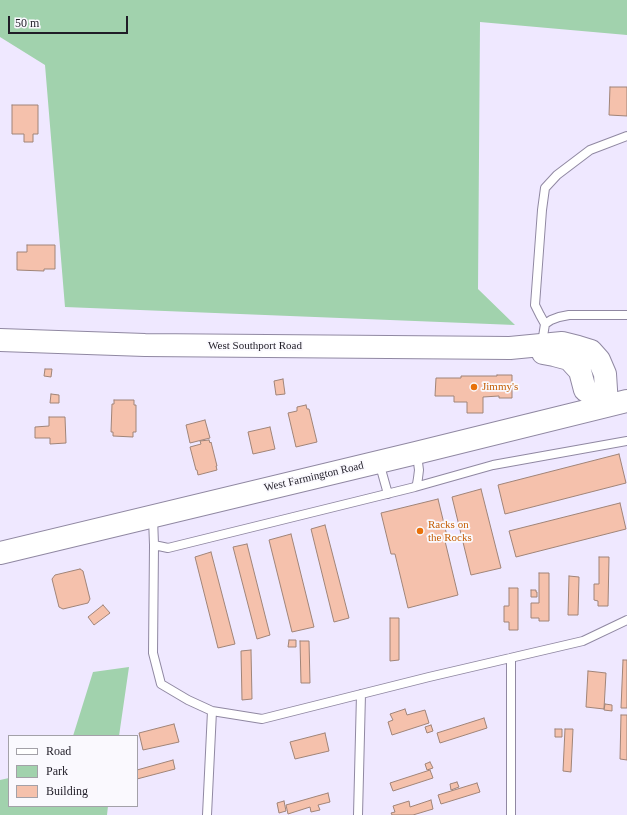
<!DOCTYPE html>
<html>
<head>
<meta charset="utf-8">
<style>
	body { margin:0 }
	#map { position:relative; width:627px; height:815px; overflow:hidden; background:#efe8ff; font-family:Georgia,serif }
	canvas { display:block }
	.legend { position:absolute; left:8px; top:735px; width:130px; height:72px; box-sizing:border-box; background:#faf9fe; border:1px solid #a3a1a8; margin:0; padding:5px 7px; list-style:none; font-size:12px; color:#201d27 }
	.legend li { display:flex; align-items:center; gap:8px; height:20px }
	.legend b { width:20px; border:1px solid #a3a1a8 }
	.scale { position:absolute; left:8px; top:16px; width:120px; height:18px; box-sizing:border-box; border:2px solid #201d27; border-top:0; padding-left:5px; font-size:12px; line-height:14px; white-space:nowrap; color:#201d27; -webkit-text-stroke:3px #faf9fe; paint-order:stroke }
</style>
</head>
<body>
<div id="map">
<canvas width="627" height="815"></canvas>
<ul class="legend">
<li><b style="height:5px;background:#fff"></b>Road</li>
<li><b style="height:11px;background:#a1d2ad"></b>Park</li>
<li><b style="height:11px;background:#f5c1ac"></b>Building</li>
</ul>
<div class="scale">50 m</div>
</div>
<script>
const c = document.querySelector('canvas').getContext('2d');
c.lineJoin = 'round';
function fill(path, color) { c.fillStyle = color; c.fill(path, 'evenodd'); }
const toPath = rows => new Path2D(rows.map(r => 'M' + r).join(''));
function stroke(path, color, width, dash) { c.strokeStyle = color; c.lineWidth = width; c.lineCap = dash ? 'butt' : 'round'; c.setLineDash(dash || []); c.stroke(path); }
function label(font, color, halo, rows, align = 'center') {
  c.font = font + ' Georgia,serif'; c.lineWidth = 3.5; c.setLineDash([]); c.textBaseline = 'middle'; c.strokeStyle = halo; c.fillStyle = color; for (const [text, x, y, turn = 0] of rows) {
    c.save(); c.translate(x, y); c.rotate((+turn || 0) * Math.PI / 180); c.textAlign = isNaN(turn) ? turn : align; if (halo) c.strokeText(text, 0, 0); c.fillText(text, 0, 0); c.restore();
  }
}
fill(toPath([
	[0,0,627,0,627,35,480,22,478,289,515,325,65,307,45,65,0,37],
	[129,667,119,736,73,736,93,672],
	[9,778,9,806,108,806,107,815,0,815,0,780]
]), '#a1d2ad');
const building = toPath([
	[610,87,627,87,627,116,609,115,610,87],
	[12,105,38,105,38,134,33,134,33,142,24,142,24,134,12,134,12,105],
	[27,245,55,245,55,269,44,269,44,271,17,270,17,252,27,252,27,245],
	[45,369,52,369,51,377,44,376,45,369],
	[497,375,512,375,512,398,499,398,499,396,483,397,483,413,467,413,467,402,454,402,454,396,435,396,436,378,461,378,461,376,497,376,497,375],
	[283,379,285,394,276,395,274,381,283,379],
	[51,394,59,395,59,403,50,403,51,394],
	[114,400,134,400,134,405,136,405,136,432,133,432,133,437,113,436,113,432,111,432,112,404,114,404,114,400],
	[306,405,307,409,309,409,317,442,296,447,288,413,297,411,297,407,306,405],
	[49,417,65,417,66,443,50,444,50,438,35,438,35,427,49,426,49,417],
	[205,420,210,438,190,443,186,425,205,420],
	[270,427,275,449,253,454,248,432,270,427],
	[209,440,210,443,211,442,217,466,216,466,217,470,198,475,197,470,196,470,190,447,201,444,200,441,209,440],
	[619,454,626,483,505,514,498,485,619,454],
	[481,489,501,568,471,575,452,497,481,489],
	[438,499,448,540,445,541,458,595,408,608,395,554,391,554,381,513,438,499],
	[620,503,626,529,516,557,509,531,620,503],
	[325,525,349,618,334,622,311,529,325,525],
	[291,534,314,627,292,632,269,540,291,534],
	[247,544,270,635,257,639,233,547,247,544],
	[211,552,235,644,218,648,195,557,211,552],
	[599,557,609,557,608,606,598,606,598,601,594,600,594,584,599,584,599,557],
	[80,569,83,571,90,599,88,603,63,609,59,607,52,579,55,575,80,569],
	[539,573,549,573,549,621,539,621,539,618,531,618,531,603,539,603,539,573],
	[569,576,579,577,578,615,568,615,569,576],
	[509,588,518,588,518,630,509,630,509,622,504,622,504,606,509,606,509,588],
	[531,590,536,590,536,592,537,592,537,597,531,597,531,590],
	[103,605,110,613,94,625,88,617,103,605],
	[390,618,399,618,399,660,390,661,390,618],
	[289,640,296,640,296,647,288,647,289,640],
	[300,641,309,641,310,683,301,683,300,641],
	[251,650,252,699,242,700,241,651,251,650],
	[623,660,627,660,627,708,621,708,623,660],
	[588,671,606,673,604,709,586,707,588,671],
	[605,704,612,705,612,711,604,710,605,704],
	[405,709,407,715,425,710,429,723,392,735,388,722,393,720,390,714,405,709],
	[621,715,627,715,627,760,620,759,621,715],
	[484,718,487,728,440,743,437,733,484,718],
	[174,724,179,742,143,750,139,733,174,724],
	[431,725,433,731,427,733,425,727,431,725],
	[555,729,562,729,562,737,555,737,555,729],
	[565,729,573,729,571,772,563,771,565,729],
	[325,733,329,751,295,759,290,742,325,733],
	[173,760,175,769,137,779,137,770,173,760],
	[430,762,433,768,427,770,425,764,430,762],
	[430,770,433,778,393,791,390,783,430,770],
	[457,782,459,787,451,790,450,784,457,782],
	[477,783,480,792,441,804,438,795,477,783],
	[328,793,330,802,318,805,320,810,311,812,310,807,288,814,286,805,328,793],
	[431,800,433,809,413,815,392,815,391,813,395,812,393,806,409,801,410,807,431,800],
	[284,801,286,811,279,813,277,803,284,801]
]);
fill(building, '#f5c1ac');
stroke(building, '#a08478', 1);
const lane = toPath([
	[545,324,540,315,535,305,542,210,545,188,557,175,590,150,627,136],
	[542,343,545,324,551,320,559,317,569,315,627,315],
	[379,462,388,494],
	[415,487,493,465,627,441],
	[153,517,154,545,168,548,415,487,417,484,418,478,419,470,417,455],
	[154,545,153,653,161,684,188,700,212,711,262,719,429,677,583,641,627,620],
	[511,658,511,815],
	[207,815,212,711],
	[358,815,361,694]
]);
const secondary = toPath([
	[0,340,145,345,510,348,562,343,578,347,591,351,599,360,605,374,607,405],
	[543,353,554,355,569,359,580,371,585,390,607,405],
	[0,553,416,453,627,401]
]);
stroke(lane, '#9088a2', 10);
stroke(secondary, '#9088a2', 24);
stroke(lane, '#fff', 8);
stroke(secondary, '#fff', 22);
for (const [x, y, r, color] of [
	[474,387,4,"#e8710a"],
	[420,531,4,"#e8710a"]
]) { const dot = new Path2D(); dot.arc(x, y, r, 0, 2 * Math.PI); c.fillStyle = color; c.fill(dot); stroke(dot, '#faf9fe', 1.5); }
label('11px', '#201d27', '#faf9fe', [
	["West Southport Road",255,346],
	["West Farmington Road",314,477,-13]
]);
label('11px', '#c56008', '#faf9fe', [
	["Jimmy's",482,387],
	["Racks on",428,525],
	["the Rocks",428,538]
], 'left');
</script>
</body>
</html>
